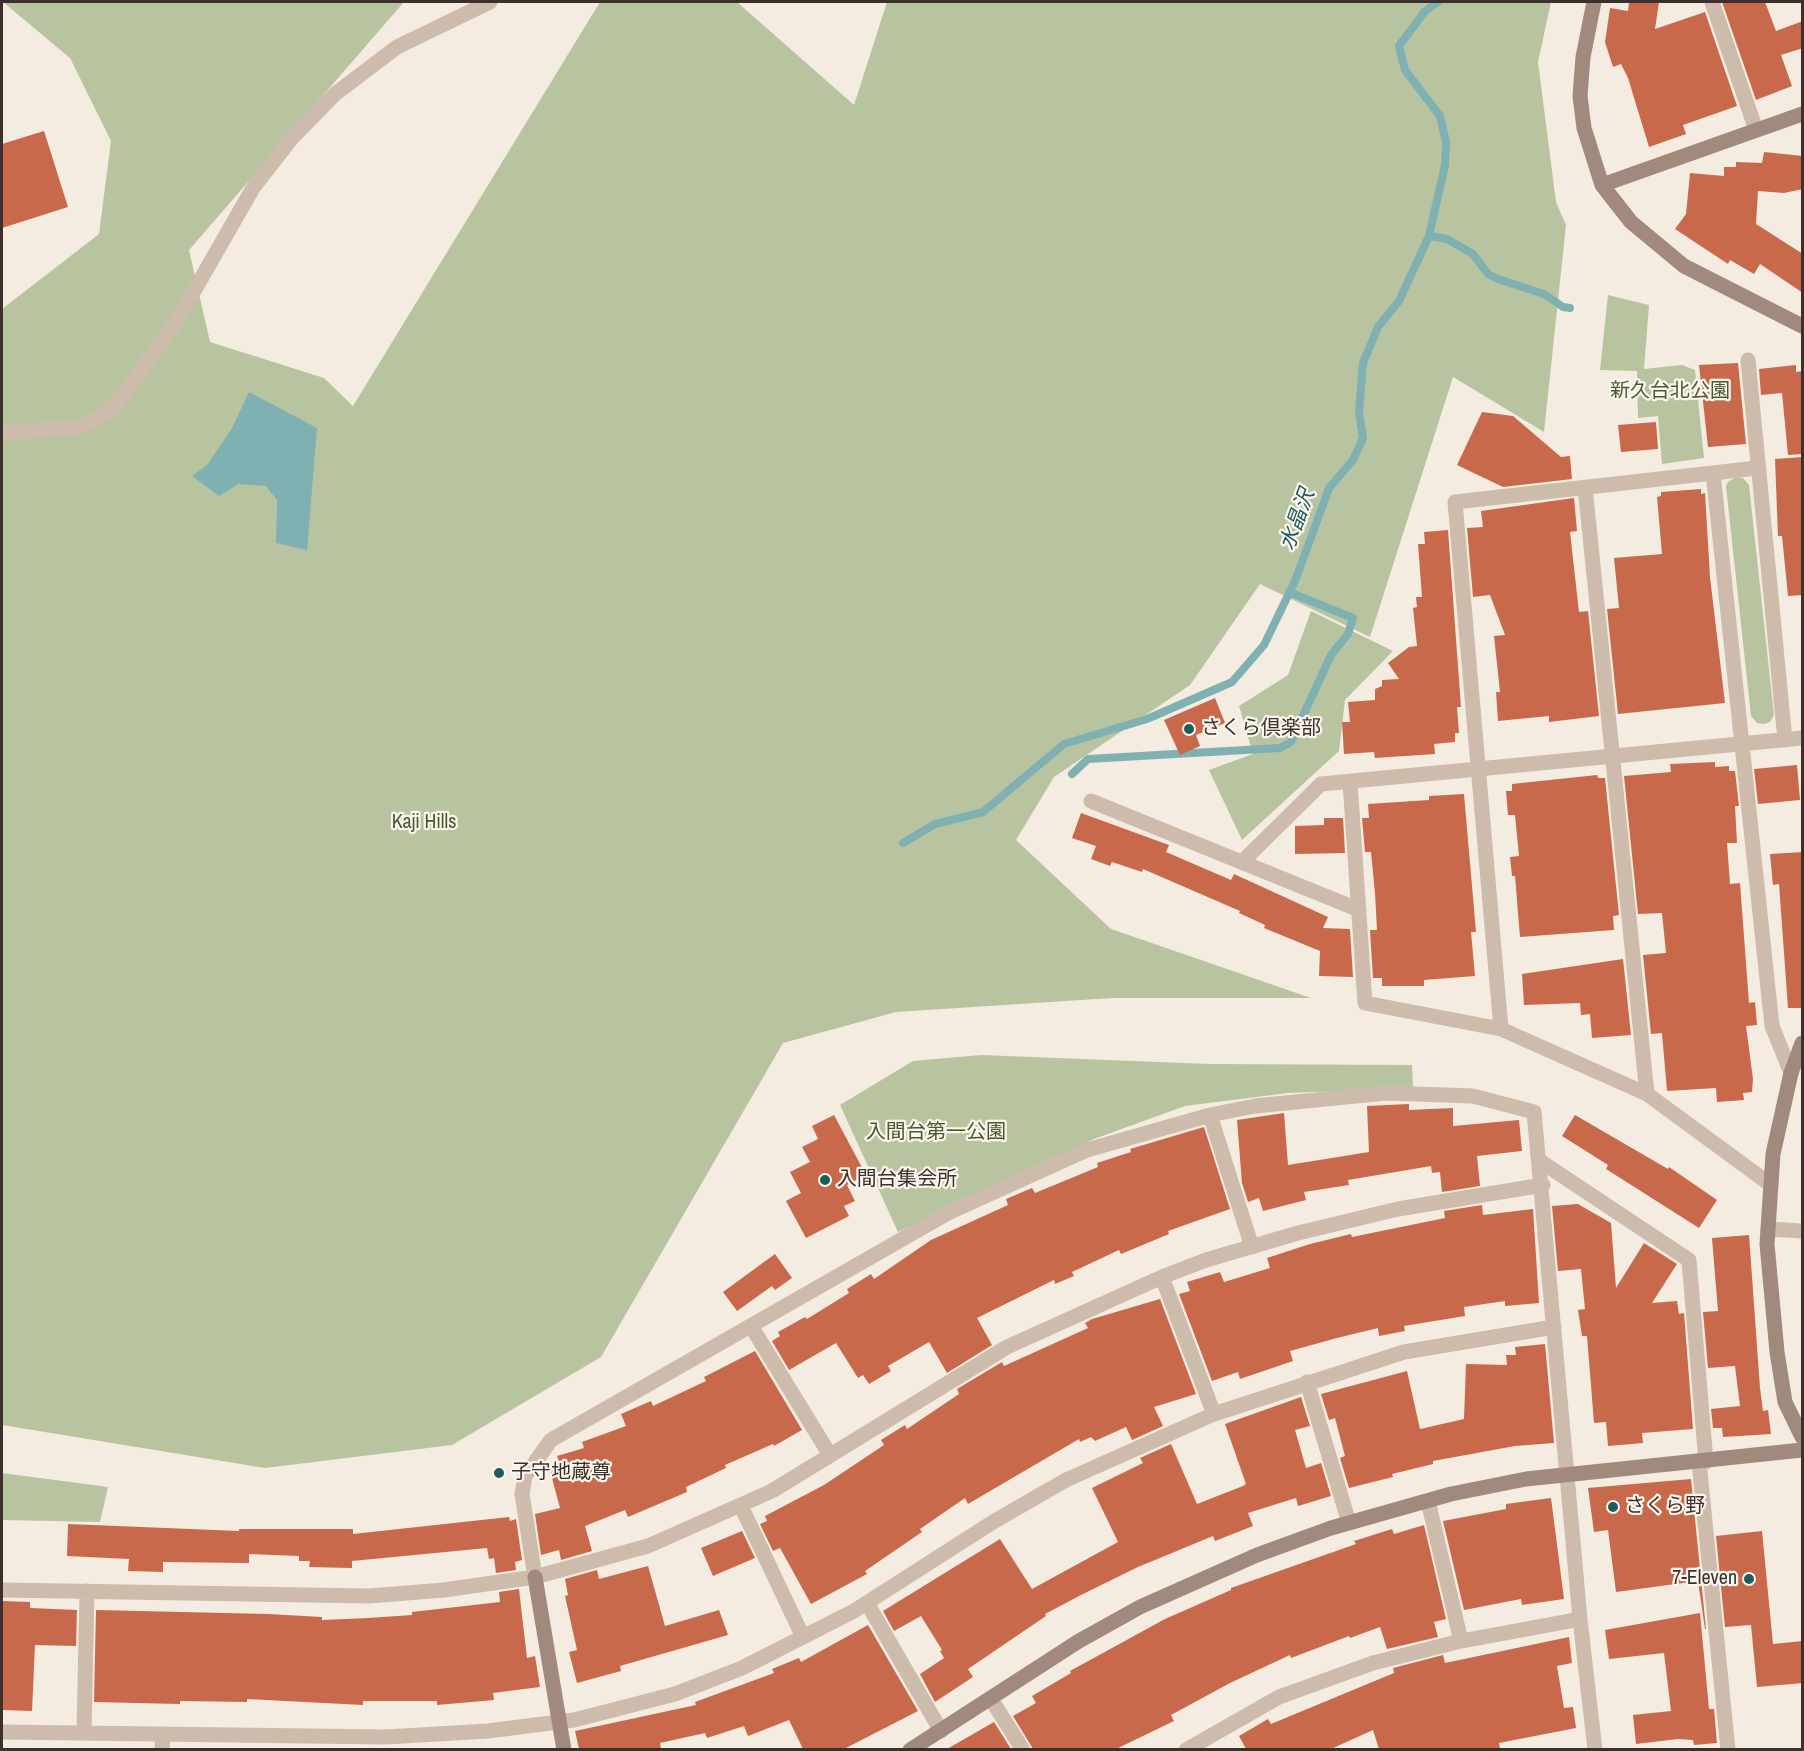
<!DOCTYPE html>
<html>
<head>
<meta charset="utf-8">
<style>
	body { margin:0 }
	#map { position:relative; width:1804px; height:1751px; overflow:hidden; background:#f4ebe1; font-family:"Archivo Narrow",sans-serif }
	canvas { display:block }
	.frame { position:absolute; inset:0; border:3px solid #3b302b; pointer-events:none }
</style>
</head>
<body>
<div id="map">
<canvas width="1804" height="1751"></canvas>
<div class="frame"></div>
</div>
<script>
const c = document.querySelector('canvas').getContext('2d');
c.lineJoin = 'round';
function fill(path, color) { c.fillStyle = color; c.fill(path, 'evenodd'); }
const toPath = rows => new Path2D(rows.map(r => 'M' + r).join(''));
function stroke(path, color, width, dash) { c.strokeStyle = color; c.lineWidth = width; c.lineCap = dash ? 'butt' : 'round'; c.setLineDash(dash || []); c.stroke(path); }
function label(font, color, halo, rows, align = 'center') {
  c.font = font + ' "Archivo Narrow","Noto Sans JP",sans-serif'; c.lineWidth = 4.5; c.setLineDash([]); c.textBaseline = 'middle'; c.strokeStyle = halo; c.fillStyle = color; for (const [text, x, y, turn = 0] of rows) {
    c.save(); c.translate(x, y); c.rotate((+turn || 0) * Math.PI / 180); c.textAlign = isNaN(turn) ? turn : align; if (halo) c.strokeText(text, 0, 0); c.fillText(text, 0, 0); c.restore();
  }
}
fill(toPath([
	[3,2,404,2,189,250,210,342,324,378,353,406,600,2,737,2,854,105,887,2,1551,2,1538,62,1556,202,1566,225,1544,432,1453,377,1370,637,1260,584,1190,685,1054,777,1016,840,1111,929,1311,998,1112,998,896,1012,783,1043,601,1357,452,1445,265,1468,2,1425,2,309,99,234,111,141,70,58],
	[1608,295,1649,305,1644,369,1682,365,1695,370,1704,458,1662,464,1658,416,1638,418,1637,371,1600,370],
	[1736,477,1743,478,1749,485,1774,715,1770,722,1764,724,1757,723,1751,716,1726,486,1728,482],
	[1311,611,1393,651,1345,700,1339,751,1242,840,1209,770,1253,754,1239,706,1288,675],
	[981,1055,1209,1064,1412,1065,1413,1088,1288,1093,1185,1106,1094,1139,898,1232,840,1105,913,1061],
	[2,1473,108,1487,100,1522,2,1520]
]), '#b8c4a0');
fill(toPath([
	[249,392,317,428,307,550,276,543,277,500,266,486,238,484,219,496,192,476,207,465,231,430]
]), '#7fb0b2');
stroke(toPath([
	[1429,236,1447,239,1473,254,1488,274,1498,279,1544,294,1563,307,1570,308],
	[1072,774,1088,759,1280,748,1291,742,1331,655,1348,634,1353,618,1289,592],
	[903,843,935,824,983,812,1064,744,1147,719,1232,682,1264,645,1295,581,1329,488,1353,460,1363,438,1359,412,1363,363,1378,327,1399,301,1429,236,1445,165,1446,142,1440,116,1405,70,1399,46,1425,11,1438,2]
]), '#7fb0b2', 8);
fill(toPath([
	[1629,2,1659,2,1655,29,1705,12,1737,106,1683,125,1686,134,1649,147,1628,78,1621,64,1613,67,1605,42,1610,8,1628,11],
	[1722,2,1765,2,1776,31,1803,21,1803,48,1781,55,1792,86,1756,100],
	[44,131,68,207,2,228,2,144],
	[1764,152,1803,156,1803,189,1784,193,1758,191,1756,224,1803,254,1803,293,1760,264,1754,274,1730,260,1728,264,1675,229,1686,214,1690,173,1724,176,1724,167,1736,167,1736,162,1762,163],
	[1738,363,1746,444,1708,447,1699,365],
	[1796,365,1796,372,1803,371,1803,454,1788,455,1782,393,1761,395,1759,369],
	[1482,412,1513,416,1561,457,1570,456,1572,479,1503,487,1457,465],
	[1656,422,1658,449,1621,452,1618,425],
	[1803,457,1803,595,1788,596,1782,536,1778,536,1775,459],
	[1701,489,1701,494,1705,493,1710,577,1725,703,1618,714,1607,609,1619,608,1614,558,1662,554,1657,497,1661,496,1661,492],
	[1574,498,1577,531,1570,532,1579,612,1588,611,1599,716,1549,722,1549,716,1498,721,1496,692,1500,692,1494,636,1505,635,1490,595,1473,597,1467,528,1483,527,1481,511],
	[1448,530,1461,707,1457,707,1459,733,1455,733,1455,742,1434,744,1435,754,1375,758,1374,752,1344,754,1342,722,1350,722,1348,702,1375,700,1375,689,1382,686,1382,680,1399,679,1388,663,1409,647,1417,646,1413,608,1417,607,1416,597,1422,597,1418,544,1425,544,1424,532],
	[1215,698,1225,723,1196,735,1200,746,1180,755,1164,720],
	[1715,762,1715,767,1729,766,1729,771,1735,771,1739,806,1735,806,1737,843,1727,843,1730,884,1740,883,1749,1003,1755,1002,1757,1025,1746,1026,1753,1079,1752,1092,1743,1093,1744,1100,1717,1102,1716,1088,1667,1091,1662,1033,1651,1034,1643,955,1666,953,1662,913,1638,914,1624,776,1671,772,1670,764],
	[1797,765,1800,800,1758,804,1754,769],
	[1597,775,1598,778,1605,778,1619,915,1613,916,1614,930,1520,937,1515,876,1512,876,1510,857,1519,856,1515,815,1508,815,1506,791,1512,791,1512,784],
	[1464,794,1476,932,1471,932,1475,976,1424,980,1424,986,1382,986,1382,978,1373,978,1370,930,1377,930,1375,893,1371,852,1365,852,1362,818,1369,818,1368,804,1429,800,1429,796],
	[1081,813,1169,845,1166,852,1231,880,1234,874,1328,917,1323,928,1350,929,1353,977,1319,976,1320,951,1264,928,1265,925,1239,913,1240,911,1143,869,1142,872,1112,862,1110,866,1091,859,1096,846,1072,838],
	[1324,818,1343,818,1345,853,1295,854,1295,826,1324,825],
	[1803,852,1803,1008,1788,1008,1779,884,1773,885,1770,854],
	[1623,959,1631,1035,1592,1038,1590,1014,1581,1015,1580,1003,1524,1005,1522,974],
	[1409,1104,1409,1110,1453,1108,1453,1126,1519,1120,1522,1151,1477,1156,1480,1186,1442,1192,1440,1172,1432,1173,1431,1166,1348,1180,1349,1185,1304,1192,1306,1200,1263,1211,1259,1198,1248,1202,1242,1183,1237,1120,1284,1113,1288,1165,1369,1152,1367,1106],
	[834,1115,866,1175,847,1185,855,1201,844,1206,849,1216,806,1238,786,1201,801,1193,790,1172,810,1162,802,1147,818,1139,812,1126],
	[1575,1115,1668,1169,1669,1167,1717,1200,1699,1228,1606,1169,1608,1165,1562,1136],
	[1204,1127,1230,1209,1168,1231,1169,1234,1121,1254,1119,1250,1072,1272,1074,1276,1055,1284,1054,1280,977,1318,992,1345,947,1373,929,1342,888,1366,891,1371,869,1384,863,1375,858,1378,836,1343,789,1370,772,1341,780,1336,778,1332,805,1317,807,1319,849,1293,847,1289,871,1274,874,1279,931,1240,1008,1205,1006,1199,1032,1188,1035,1193,1098,1167,1097,1163,1131,1152,1130,1149],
	[1578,1204,1611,1223,1616,1288,1644,1243,1677,1264,1652,1303,1677,1301,1679,1314,1684,1313,1693,1429,1642,1433,1643,1443,1608,1446,1606,1422,1594,1423,1587,1336,1582,1336,1578,1310,1585,1309,1581,1269,1558,1271,1552,1206],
	[1482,1205,1483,1215,1533,1209,1539,1303,1505,1306,1505,1301,1464,1307,1465,1316,1404,1326,1405,1331,1379,1336,1378,1328,1337,1338,1290,1351,1293,1361,1240,1379,1238,1372,1212,1381,1179,1294,1190,1291,1187,1282,1220,1272,1224,1282,1270,1268,1267,1258,1310,1244,1351,1234,1352,1237,1445,1218,1444,1211],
	[1749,1235,1760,1388,1763,1411,1768,1410,1771,1434,1723,1437,1722,1428,1713,1428,1711,1409,1740,1406,1735,1366,1708,1368,1703,1312,1718,1311,1712,1238],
	[775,1254,792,1278,775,1290,772,1286,737,1311,723,1292],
	[1160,1299,1196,1394,1154,1407,1163,1426,1132,1440,1126,1427,1095,1441,1091,1437,1080,1442,1079,1439,968,1504,965,1498,920,1529,922,1532,865,1571,867,1574,811,1604,780,1548,773,1551,760,1524,767,1521,765,1516,824,1485,884,1445,881,1440,905,1425,907,1429,959,1394,957,1389,1002,1362,1004,1366,1088,1328,1085,1323,1092,1319],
	[1545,1344,1554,1443,1515,1446,1433,1461,1433,1464,1392,1474,1393,1477,1349,1488,1340,1458,1345,1456,1335,1418,1329,1420,1321,1394,1407,1371,1420,1429,1464,1419,1466,1364,1507,1365,1506,1355,1516,1355,1515,1347],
	[755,1351,802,1430,774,1446,773,1444,725,1465,726,1468,686,1487,687,1492,628,1517,625,1510,585,1526,592,1551,561,1560,559,1550,541,1555,535,1514,560,1508,549,1467,560,1464,557,1456,584,1448,582,1442,626,1426,621,1414,651,1401,653,1406,706,1381,704,1377],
	[1301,1397,1310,1426,1295,1430,1306,1468,1321,1463,1331,1496,1298,1506,1296,1498,1248,1513,1253,1526,1215,1541,1213,1536,1138,1567,1081,1595,1045,1614,1046,1616,968,1669,973,1677,935,1702,920,1674,944,1658,940,1651,942,1650,921,1616,894,1631,883,1611,1000,1539,1032,1589,1118,1542,1092,1488,1143,1463,1140,1458,1171,1444,1197,1504,1243,1486,1246,1484,1225,1424],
	[1691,1479,1706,1629,1705,1629,1698,1581,1616,1592,1608,1530,1594,1532,1588,1488],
	[1551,1498,1564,1599,1522,1605,1521,1599,1464,1610,1443,1521,1506,1509,1506,1504],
	[509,1517,510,1521,516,1519,522,1560,515,1562,516,1570,496,1573,494,1558,489,1559,487,1548,352,1561,352,1568,309,1567,310,1561,299,1561,299,1556,249,1554,249,1563,163,1562,163,1572,128,1571,129,1559,67,1556,68,1524,239,1531,239,1529,353,1529,353,1534],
	[1424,1525,1446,1619,1434,1622,1438,1637,1387,1649,1380,1627,1350,1638,1349,1636,1291,1658,1290,1655,1230,1683,1171,1715,1174,1721,1116,1749,1033,1749,1013,1716,1036,1703,1032,1696,1071,1673,1070,1671,1165,1619,1231,1590,1231,1588,1356,1544,1354,1541,1392,1529,1394,1534],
	[742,1531,755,1558,713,1576,701,1548],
	[1762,1531,1773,1644,1803,1641,1803,1683,1757,1687,1751,1625,1725,1627,1716,1536],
	[648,1566,665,1626,719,1610,728,1635,620,1666,621,1671,577,1683,569,1652,577,1650,565,1596,568,1595,565,1579,597,1570,599,1579],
	[519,1589,527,1658,535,1656,540,1687,493,1693,494,1700,437,1705,437,1701,363,1701,363,1705,247,1699,247,1702,180,1701,180,1704,94,1702,96,1610,268,1614,322,1617,322,1620,368,1618,412,1615,412,1612,500,1602,499,1592],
	[2,1601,30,1602,30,1608,77,1610,76,1646,35,1645,32,1711,2,1710],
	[1700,1613,1709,1709,1714,1709,1717,1743,1694,1745,1693,1740,1678,1739,1636,1744,1633,1715,1671,1711,1664,1653,1609,1659,1605,1630],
	[868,1625,918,1711,844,1749,803,1749,789,1720,748,1736,744,1726,707,1738,705,1733,660,1743,661,1749,579,1749,575,1731,696,1705,695,1702,774,1673,772,1669,799,1658,801,1662],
	[1569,1637,1572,1663,1557,1666,1564,1708,1573,1707,1576,1728,1499,1743,1500,1749,1379,1749,1373,1730,1331,1749,1246,1749,1239,1736,1268,1719,1271,1724,1394,1673,1393,1668,1443,1655,1445,1663],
	[994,1722,1011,1749,947,1749]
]), '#c8694b');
stroke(toPath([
	[1712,2,1756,130],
	[1748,360,1785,740],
	[2,433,78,427,97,419,116,405,178,319,253,188,292,138,335,94,397,47,490,2],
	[1713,473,1772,1026,1791,1073],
	[1585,487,1647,1094],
	[1350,782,1365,1003,1501,1029,1647,1094,1771,1185],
	[1091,801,1357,909],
	[1243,861,1321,784,1802,738],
	[1501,1029,1455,502,1757,468],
	[1210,1115,1252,1247],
	[1540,1161,1689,1260,1706,1462],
	[1768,1229,1802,1231],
	[1162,1277,1214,1414],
	[751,1326,830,1455],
	[1307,1382,1349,1523],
	[1699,1462,1728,1750],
	[1428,1501,1461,1641],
	[741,1506,803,1637],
	[535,1577,522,1494,525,1476,551,1440,948,1213,1087,1150,1210,1115,1255,1106,1386,1093,1473,1096,1534,1112,1580,1619,1595,1750],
	[2,1590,369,1596,444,1590,535,1577,648,1546,772,1491,1007,1347,1162,1277,1206,1260,1298,1233,1398,1209,1543,1185],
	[867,1603,941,1731],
	[991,1699,1023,1750],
	[2,1732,386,1737,488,1731,574,1720,675,1694,742,1668,854,1611,993,1522,1066,1480,1214,1414,1404,1352,1554,1327],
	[84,1733,87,1591],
	[162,1750,163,1734],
	[1186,1750,1279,1697,1373,1663,1461,1641,1580,1619]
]), '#cdbbac', 15);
stroke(toPath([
	[1594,2,1583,57,1580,96,1584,128,1602,185,1631,222,1684,266,1802,326],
	[1602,185,1802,114],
	[1802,1043,1791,1073,1773,1154,1767,1244,1777,1352,1785,1402,1802,1437],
	[535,1577,564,1750],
	[910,1750,1079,1641,1140,1607,1257,1555,1331,1528,1451,1494,1526,1479,1802,1450]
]), '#a18a7d', 15);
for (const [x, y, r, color] of [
	[1189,729,6,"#1f5a5e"],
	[825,1180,6,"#1f5a5e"],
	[499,1473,6,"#1f5a5e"],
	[1613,1507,6,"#1f5a5e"],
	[1749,1579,6,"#1f5a5e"]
]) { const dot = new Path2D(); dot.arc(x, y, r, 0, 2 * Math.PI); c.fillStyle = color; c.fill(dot); stroke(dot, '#fbf5ee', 2); }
label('20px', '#4a5a2e', '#fbf5ee', [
	["新久台北公園",1670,392],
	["Kaji Hills",424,823],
	["入間台第一公園",936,1133]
]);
label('20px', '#3b302b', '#fbf5ee', [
	["さくら倶楽部",1201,729],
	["入間台集会所",837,1180],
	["子守地蔵尊",511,1473],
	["さくら野",1625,1507],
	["7-Eleven",1737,1579,"right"]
], 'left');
label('italic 21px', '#1f5a5e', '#fbf5ee', [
	["水晶沢",1298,520,-70]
]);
</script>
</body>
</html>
